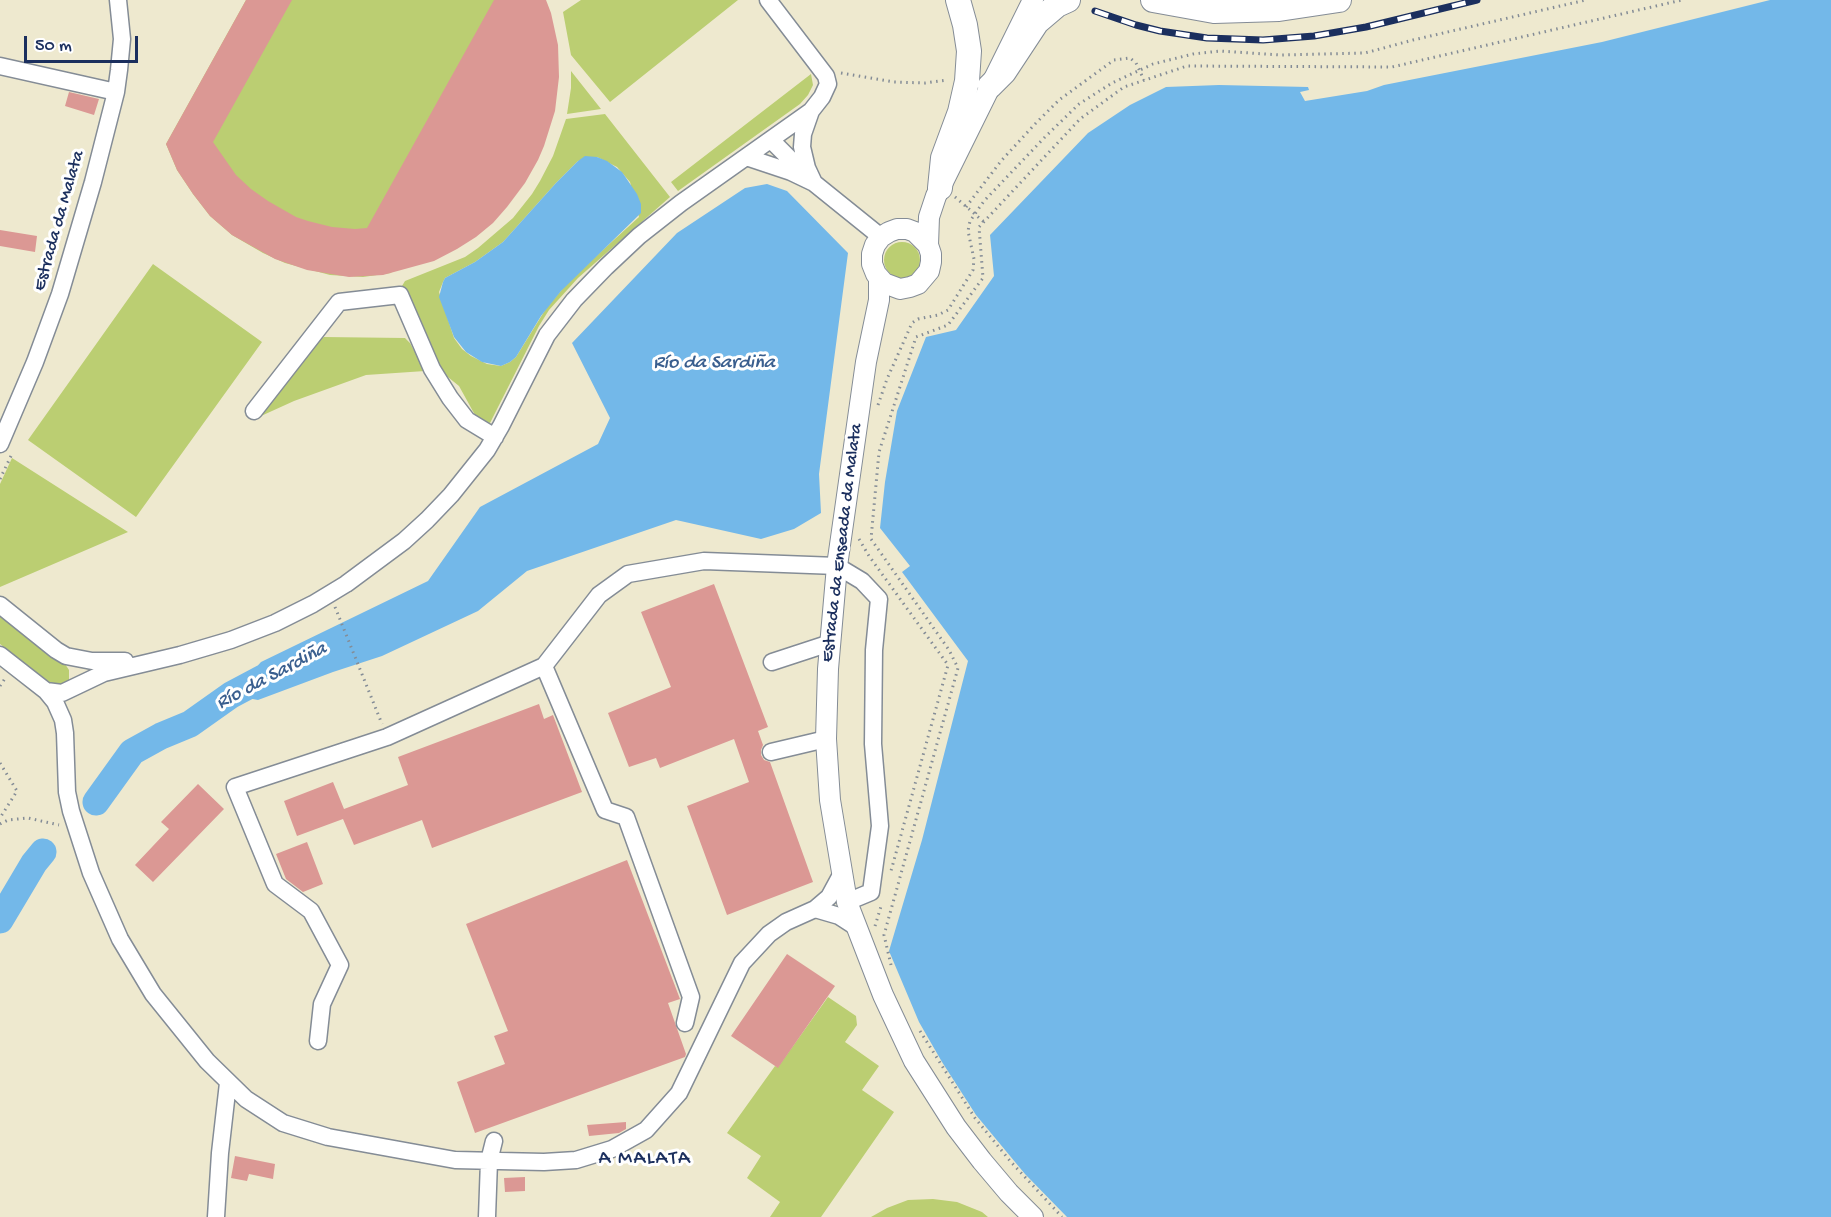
<!DOCTYPE html>
<html>
<head>
<meta charset="utf-8">
<style>
	body { margin:0 }
	#map { position:relative; width:1831px; height:1217px; overflow:hidden; background:#eee9cf; font-family:"Gochi Hand",sans-serif }
	canvas { display:block }
	.scale { position:absolute; left:24px; top:36px; width:114px; height:27px; box-sizing:border-box; border:3px solid #1b2f5e; border-top:0; padding-left:8px; font-size:18px; line-height:21px; white-space:nowrap; color:#1b2f5e; -webkit-text-stroke:4px #fff; paint-order:stroke }
</style>
</head>
<body>
<div id="map">
<canvas width="1831" height="1217"></canvas>
<div class="scale">50 m</div>
</div>
<script>
const c = document.querySelector('canvas').getContext('2d');
c.lineJoin = 'round';
function fill(path, color) { c.fillStyle = color; c.fill(path, 'evenodd'); }
const toPath = rows => new Path2D(rows.map(r => 'M' + r).join(''));
function stroke(path, color, width, dash) { c.strokeStyle = color; c.lineWidth = width; c.lineCap = dash ? 'butt' : 'round'; c.setLineDash(dash || []); c.stroke(path); }
function label(font, color, halo, rows, align = 'center') {
  c.font = font + ' "Gochi Hand",sans-serif'; c.lineWidth = 6; c.setLineDash([]); c.textBaseline = 'middle'; c.strokeStyle = halo; c.fillStyle = color; for (const [text, x, y, turn = 0] of rows) {
    c.save(); c.translate(x, y); c.rotate((+turn || 0) * Math.PI / 180); c.textAlign = isNaN(turn) ? turn : align; if (halo) c.strokeText(text, 0, 0); c.fillText(text, 0, 0); c.restore();
  }
}
fill(toPath([
	[246,0,544,0,391,273,363,277,330,275,285,263,263,253,232,235,210,216,193,194,177,170,166,144],
	[581,0,738,0,610,102,571,55,563,12],
	[571,71,601,109,567,114,571,88],
	[811,74,813,85,808,95,800,104,678,191,671,182],
	[605,114,670,197,578,278,549,310,539,326,493,417,490,423,484,422,475,415,459,386,438,369,402,286,405,281,465,257,478,248,513,218,532,194,540,181,553,156,566,119],
	[597,157,617,167,630,182,639,217,571,279,547,307,516,357,510,362,501,366,487,364,471,356,462,349,454,338,439,292,443,282,445,278,475,262,503,242,556,183,578,161],
	'884 260a18 18 0 1 1 36 0a18 18 0 1 1-36 0Z',
	[153,264,262,342,136,517,28,440],
	[324,337,405,338,410,343,425,371,366,375,294,401,261,416,261,414,316,342],
	[12,458,128,532,0,587,0,484],
	[0,615,65,664,69,670,69,680,66,684,55,685,49,682,0,644],
	[828,997,856,1016,857,1025,845,1042,879,1066,862,1090,894,1112,821,1217,770,1217,780,1202,747,1178,761,1156,727,1133,775,1066,778,1067],
	[933,1199,957,1202,982,1212,988,1217,871,1217,887,1208,908,1200]
]), '#bbce72');
fill(toPath([
	[1770,0,1831,0,1831,1217,1067,1217,1025,1174,976,1115,942,1062,919,1022,889,951,922,840,968,661,902,572,910,566,880,528,885,482,897,411,926,337,956,330,994,276,990,235,1088,133,1130,105,1166,87,1219,85,1308,87,1309,90,1300,92,1305,101,1367,91,1384,85,1602,42],
	[585,156,597,157,607,161,622,172,637,194,641,204,641,213,561,291,541,316,516,357,510,362,501,366,482,362,466,352,454,337,439,297,443,282,445,278,475,262,503,242,556,183,578,161],
	[767,184,787,191,848,253,819,474,821,513,794,529,761,539,676,520,527,571,478,611,382,656,333,672,258,700,231,695,261,662,428,581,480,507,598,444,610,418,572,343,677,233,745,188]
]), '#73b8e9');
stroke(toPath([
	[96,802,132,752,161,736,190,724,231,695,263,678],
	[0,920,34,863,43,852]
]), '#73b8e9', 27);
fill(toPath([
	[246,0,292,0,213,142,236,175,251,189,268,201,296,217,308,221,332,227,355,229,367,228,494,0,546,0,551,13,558,45,559,77,555,111,544,146,538,160,525,183,507,207,493,223,476,237,457,249,434,261,383,275,349,277,307,270,275,259,232,235,210,216,193,194,177,170,166,144],
	[69,92,99,99,94,115,65,106],
	[0,230,37,236,35,252,0,246],
	[714,584,768,727,758,731,763,745,761,750,761,755,764,760,770,762,813,882,727,915,687,806,749,782,734,739,660,768,656,758,629,767,608,713,671,687,641,612],
	[539,704,544,719,553,715,582,792,432,848,422,820,354,845,343,819,297,836,284,801,333,782,344,809,408,785,398,757],
	[198,784,224,809,153,882,135,865,169,829,161,822],
	[307,842,323,884,303,892,286,879,276,854],
	[627,860,680,999,668,1003,686,1054,685,1057,475,1133,457,1082,505,1064,494,1036,508,1031,466,924],
	[787,954,835,986,778,1068,731,1036],
	[626,1122,626,1129,619,1133,589,1136,587,1125],
	[235,1156,275,1164,273,1179,249,1174,247,1181,231,1178],
	[525,1177,525,1191,505,1192,504,1178]
]), '#db9894');
const minor = toPath([
	[0,66,116,92],
	[771,140,814,183,881,237],
	[746,157,791,172,814,183,807,168,802,147,803,134,811,111],
	[254,411,339,302,400,295,432,369,450,398,467,420,495,437],
	[0,444,35,362,60,294,93,182,116,92,119,70,122,39,118,0],
	[0,605,56,650,66,656,92,661,125,661],
	[0,655,46,691,55,702,63,720,65,733,67,792,71,811,91,873,120,939,153,994,207,1061,246,1099,283,1123,328,1137,455,1160,544,1162,576,1160,612,1149,646,1130,679,1093,742,963,769,934,786,922,815,909,829,897,842,873],
	[772,662,830,643],
	[544,666,605,810,626,817,691,997,685,1023],
	[46,691,62,693,104,673,180,655,231,640,275,623,313,604,346,584,404,541,427,520,451,495,487,450,501,426,547,335,574,300,606,267,639,236,681,203,811,111,822,97,828,84,826,76,768,0],
	[771,752,826,739],
	[815,909,839,916,856,927],
	[318,1041,322,1004,340,965,311,911,275,884,235,787,387,737,544,666,599,595,628,574,704,561,837,566,862,581,879,599,874,650,873,744,880,826,871,892,847,902],
	[216,1217,220,1153,228,1083],
	[487,1217,489,1161,494,1141]
]);
const major = toPath([
	[928,245,915,232,907,229,897,229,889,232,881,237,875,245,872,254,872,264,876,274,884,283,900,289,910,287,918,284,929,271,931,262,931,254,928,245,929,217,936,196,1033,0],
	[879,279,879,300,866,362,837,566,828,669,826,739,830,800,847,902,883,995,914,1061,956,1127,982,1161,1009,1193,1033,1217]
]);
const highway = toPath([
	[1153,0,1214,11,1279,9,1339,0],
	[990,86,1004,72,1037,22,1057,5,1068,0],
	[940,188,943,158,960,112,967,81,969,51,965,25,958,0]
]);
stroke(minor, '#848c96', 19);
stroke(major, '#848c96', 22);
stroke(highway, '#848c96', 26);
stroke(toPath([
	[841,73,894,82,925,83,947,80],
	[955,197,984,222],
	[966,207,1001,161,1035,124,1059,100,1114,60,1130,58,1136,63,1144,80],
	[878,405,887,379,912,323,918,319,938,315,948,310,973,270,974,259,968,231,970,221,984,201,1045,137,1079,104,1112,83,1153,64,1193,54,1220,51,1280,55,1365,53,1413,40,1586,0],
	[0,479,11,456],
	[859,539,869,556,948,665,891,871],
	[335,607,382,724],
	[0,686,6,677],
	[0,763,17,791,0,818],
	[0,824,8,820,28,818,59,825],
	[875,926,882,903],
	[891,965,884,935,958,668,949,650,871,539,879,452,916,337,948,325,983,278,979,227,1080,119,1124,87,1187,66,1392,67,1682,0],
	[920,1031,975,1118,1011,1162,1062,1217]
]), '#848c96', 3, [1.5, 4.5]);
stroke(minor, '#fff', 16);
stroke(major, '#fff', 20);
stroke(highway, '#fff', 24);
const rail = toPath([
	[1095,11,1136,25,1160,31,1207,38,1263,40,1314,36,1366,27,1477,0]
]);
stroke(rail, '#1b2f5e', 7);
stroke(rail, '#fff', 4.5, [14]);
label('18px', '#1b2f5e', '#fff', [
	["Estrada da Malata",60,221,-74],
	["Estrada da Enseada da Malata",843,543,-83]
]);
label('italic 20px', '#3a5f8f', '#fff', [
	["Río da Sardiña",714,364],
	["Río da Sardiña",272,677,-28]
]);
c.letterSpacing = '1.5px';
label('20px', '#1b2f5e', '#fff', [
	["A MALATA",645,1160]
]);
c.letterSpacing = '0px';
</script>
</body>
</html>
